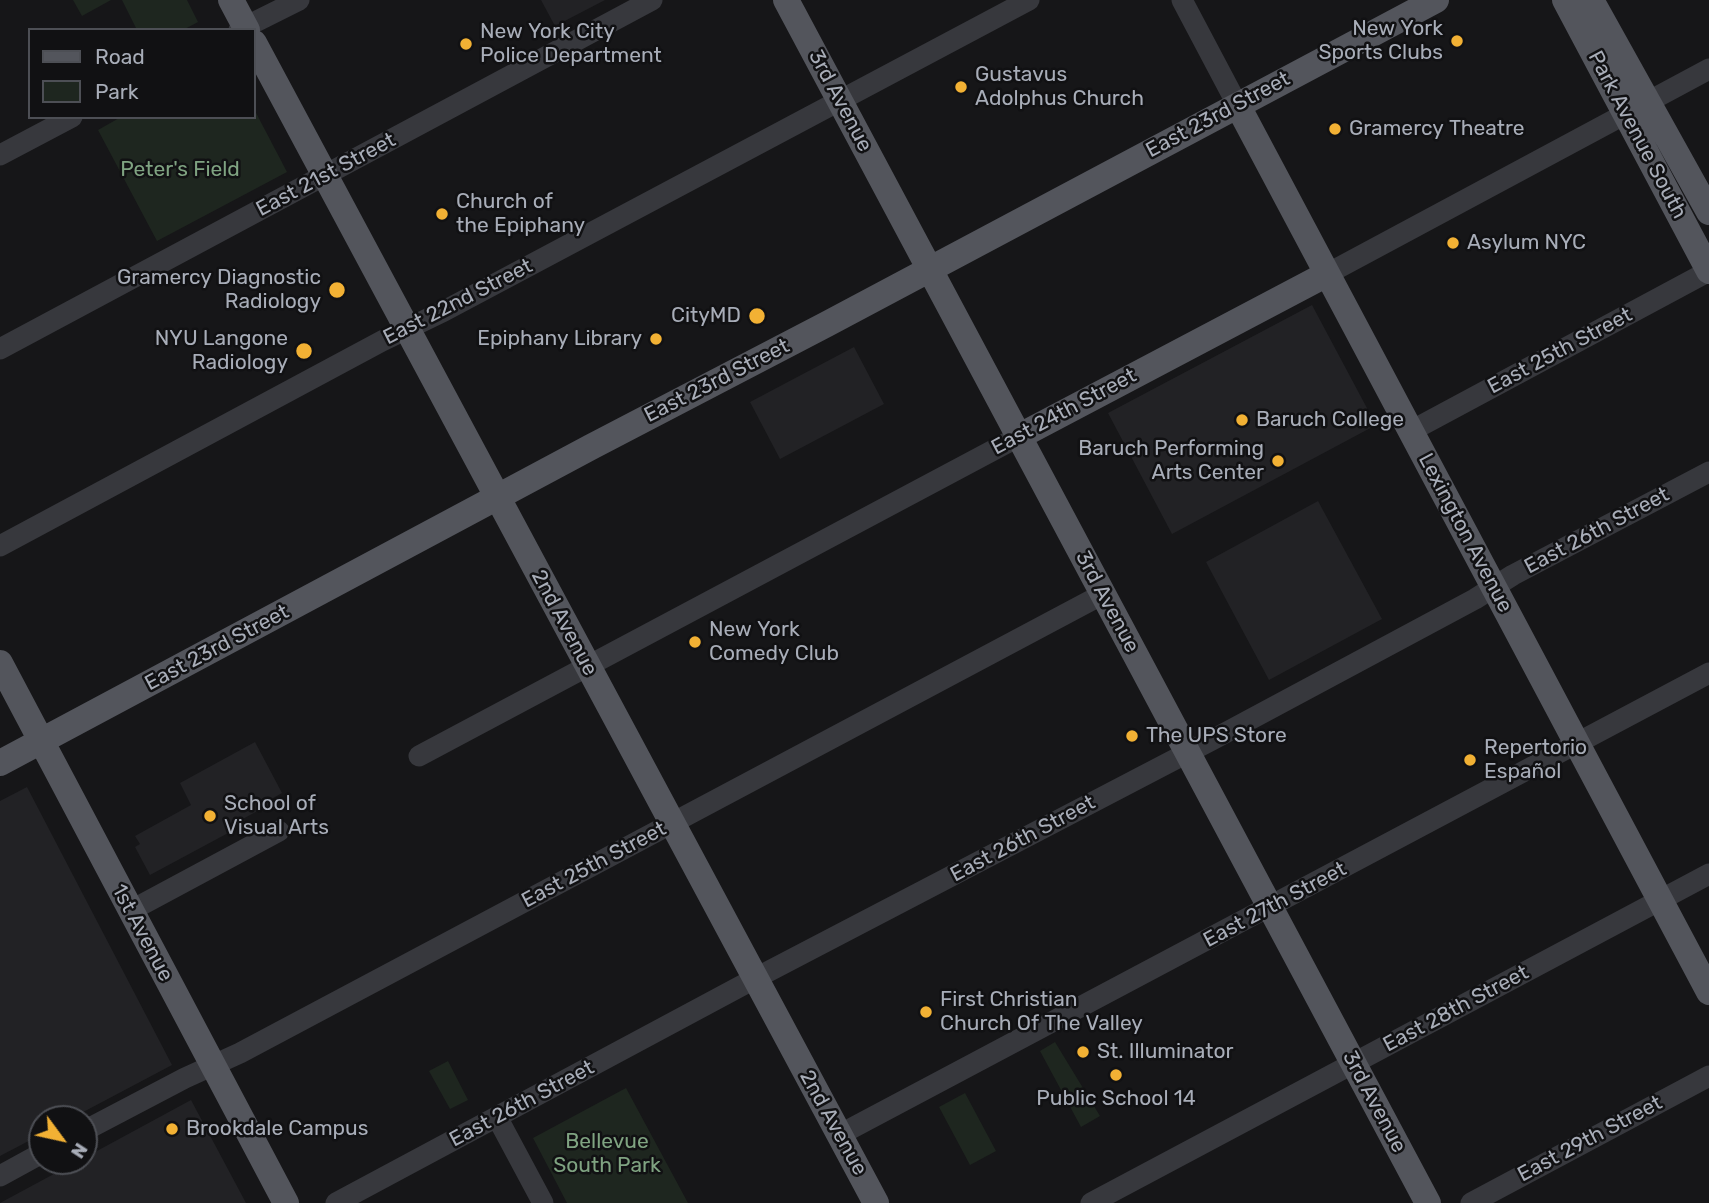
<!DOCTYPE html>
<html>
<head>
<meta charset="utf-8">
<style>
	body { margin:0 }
	#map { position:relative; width:1709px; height:1203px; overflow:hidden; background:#161618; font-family:Rubik,sans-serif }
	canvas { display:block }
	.legend { position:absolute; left:28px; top:28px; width:228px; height:91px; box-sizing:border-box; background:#111113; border:2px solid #4d4f55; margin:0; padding:9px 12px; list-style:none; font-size:21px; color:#a8adb8 }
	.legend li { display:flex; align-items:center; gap:14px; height:35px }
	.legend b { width:35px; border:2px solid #4d4f55 }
	.north { position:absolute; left:28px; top:1105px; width:70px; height:70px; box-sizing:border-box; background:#111113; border:2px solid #4d4f55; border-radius:50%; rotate:123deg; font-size:19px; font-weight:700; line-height:28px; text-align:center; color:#a8adb8 }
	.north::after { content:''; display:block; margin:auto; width:24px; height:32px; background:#f2b134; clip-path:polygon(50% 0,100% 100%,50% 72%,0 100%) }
</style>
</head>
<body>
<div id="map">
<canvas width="1709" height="1203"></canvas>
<ul class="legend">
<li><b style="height:9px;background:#53555c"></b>Road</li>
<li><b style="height:19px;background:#1e261f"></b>Park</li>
</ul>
<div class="north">N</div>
</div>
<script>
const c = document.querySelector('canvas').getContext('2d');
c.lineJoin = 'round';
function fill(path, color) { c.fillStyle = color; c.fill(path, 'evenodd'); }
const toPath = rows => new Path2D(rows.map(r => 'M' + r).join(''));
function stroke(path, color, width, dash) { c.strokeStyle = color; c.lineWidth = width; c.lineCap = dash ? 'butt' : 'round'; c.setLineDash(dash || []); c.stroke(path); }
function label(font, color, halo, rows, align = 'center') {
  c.font = font + ' Rubik,sans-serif'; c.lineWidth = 5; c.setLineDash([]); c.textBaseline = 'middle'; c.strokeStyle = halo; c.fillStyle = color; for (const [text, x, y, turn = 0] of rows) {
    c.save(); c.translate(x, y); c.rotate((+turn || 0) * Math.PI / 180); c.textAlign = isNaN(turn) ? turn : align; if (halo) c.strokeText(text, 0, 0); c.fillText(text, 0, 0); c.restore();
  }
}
fill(toPath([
	[541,0,605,0,555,26],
	[1312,305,1376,425,1172,534,1108,413],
	[854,347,884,404,780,459,750,402],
	[1318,501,1382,619,1269,680,1206,562],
	[255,742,282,793,273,798,274,802,228,827,230,832,150,875,135,847,140,844,135,836,191,805,180,783],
	[27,787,172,1065,70,1119,42,1119,42,1134,0,1156,0,801],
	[191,1100,246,1203,0,1203,78,1161,84,1161,84,1158]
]), '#222225');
fill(toPath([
	[73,0,111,0,82,16],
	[122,0,187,0,198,22,183,30,137,30],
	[254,109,287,172,157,241,98,130,121,117,254,117],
	[1055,1042,1100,1116,1081,1127,1040,1051],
	[448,1061,468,1100,450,1109,429,1071],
	[626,1088,688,1203,567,1203,533,1138],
	[965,1093,996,1151,970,1165,939,1107]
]), '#1e261f');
stroke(toPath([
	[1182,0,1238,106],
	[239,30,299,0],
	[0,155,72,117],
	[1327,274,1709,69],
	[0,349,652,0],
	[1411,431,1709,271],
	[0,546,382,341,444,311,1029,0],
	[419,756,1018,437],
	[130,911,279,831],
	[497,1117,543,1203],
	[84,1131,185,1078,240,1053,1103,594],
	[839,1135,1709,673],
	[0,1176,42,1153],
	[336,1203,754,979,1212,740,1475,599,1513,575,1709,472],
	[1091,1203,1709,874],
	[1471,1203,1709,1076]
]), '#37383d', 21);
stroke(toPath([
	[231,0,247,30],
	[786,0,1428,1203],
	[1565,0,1709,271],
	[1591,0,1709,212],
	[254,43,876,1203],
	[1238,106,1709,992],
	[1018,437,1327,274],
	[0,663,286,1203],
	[0,763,591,447,827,324,1436,0]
]), '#53555c', 26);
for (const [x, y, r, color] of [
	[1457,41,7,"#f2b134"],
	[466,44,7,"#f2b134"],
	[961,87,7,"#f2b134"],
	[1335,129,7,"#f2b134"],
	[442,214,7,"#f2b134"],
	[1453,243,7,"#f2b134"],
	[337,290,9,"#f2b134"],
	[757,316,9,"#f2b134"],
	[656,339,7,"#f2b134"],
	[304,351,9,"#f2b134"],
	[1242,420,7,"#f2b134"],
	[1278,461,7,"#f2b134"],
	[695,642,7,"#f2b134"],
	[1132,736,7,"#f2b134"],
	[1470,760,7,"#f2b134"],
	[210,816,7,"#f2b134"],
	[926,1012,7,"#f2b134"],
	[1083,1052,7,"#f2b134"],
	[1116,1075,7,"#f2b134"],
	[172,1129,7,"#f2b134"]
]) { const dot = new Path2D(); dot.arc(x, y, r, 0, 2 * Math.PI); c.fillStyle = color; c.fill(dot); stroke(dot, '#111113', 2.5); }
label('21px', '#a8adb8', '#111113', [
	["New York",1443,29,"right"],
	["Sports Clubs",1443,53,"right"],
	["New York City",480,32],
	["Police Department",480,56],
	["Gustavus",975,75],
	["Adolphus Church",975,99],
	["Gramercy Theatre",1349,129],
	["Church of",456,202],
	["the Epiphany",456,226],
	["Asylum NYC",1467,243],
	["Gramercy Diagnostic",321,278,"right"],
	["Radiology",321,302,"right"],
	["CityMD",741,316,"right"],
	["NYU Langone",288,339,"right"],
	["Radiology",288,363,"right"],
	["Epiphany Library",642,339,"right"],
	["Baruch College",1256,420],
	["Baruch Performing",1264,449,"right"],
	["Arts Center",1264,473,"right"],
	["New York",709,630],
	["Comedy Club",709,654],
	["The UPS Store",1146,736],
	["Repertorio",1484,748],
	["Español",1484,772],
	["School of",224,804],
	["Visual Arts",224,828],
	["First Christian",940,1000],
	["Church Of The Valley",940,1024],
	["St. Illuminator",1097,1052],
	["Public School 14",1116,1099,"center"],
	["Brookdale Campus",186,1129]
], 'left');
label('21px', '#a8adb8', '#111113', [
	["3rd Avenue",840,101,62],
	["East 23rd Street",1218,115,-28],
	["Park Avenue South",1637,135,62],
	["East 21st Street",326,175,-28],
	["East 22nd Street",458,302,-27],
	["East 25th Street",1560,351,-28],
	["East 23rd Street",717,381,-27],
	["East 24th Street",1064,412,-28],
	["East 26th Street",1597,531,-28],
	["Lexington Avenue",1465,533,62],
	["3rd Avenue",1107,602,62],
	["2nd Avenue",564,623,62],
	["East 23rd Street",217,648,-28],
	["East 26th Street",1023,839,-28],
	["East 25th Street",594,865,-28],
	["East 27th Street",1275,905,-28],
	["1st Avenue",142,933,62],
	["East 28th Street",1456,1009,-28],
	["3rd Avenue",1374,1102,62],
	["East 26th Street",522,1104,-28],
	["2nd Avenue",833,1123,61],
	["East 29th Street",1590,1139,-28]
]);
label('21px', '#7fa381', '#111113', [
	["Peter's Field",180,170],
	["Bellevue",607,1142],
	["South Park",607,1166]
]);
</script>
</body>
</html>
